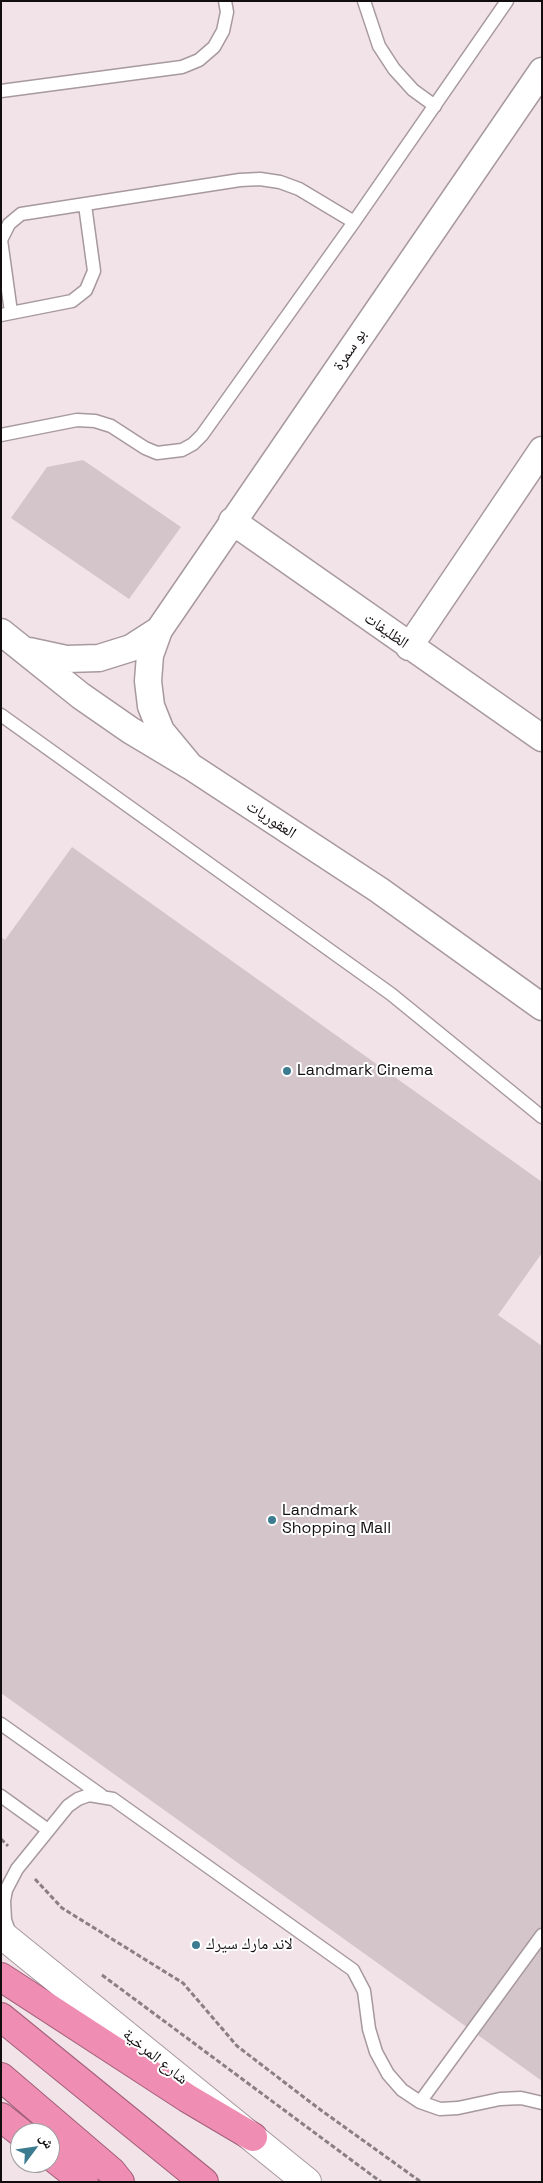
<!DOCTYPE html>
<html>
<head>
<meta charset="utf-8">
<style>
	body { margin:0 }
	#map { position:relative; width:543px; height:2183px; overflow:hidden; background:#f2e3e8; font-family:"Space Grotesk","Noto Naskh Arabic",sans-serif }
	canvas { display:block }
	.frame { position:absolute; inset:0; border:2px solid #120d0e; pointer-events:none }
	.north { position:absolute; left:10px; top:2123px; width:50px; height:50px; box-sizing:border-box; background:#fff; border:1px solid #a09e9f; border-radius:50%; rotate:59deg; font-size:14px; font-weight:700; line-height:20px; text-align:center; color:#120d0e }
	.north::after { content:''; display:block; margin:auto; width:18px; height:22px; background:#3c7c90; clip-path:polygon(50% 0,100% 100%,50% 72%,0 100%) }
</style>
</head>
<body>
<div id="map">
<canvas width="543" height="2183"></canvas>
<div class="frame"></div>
<div class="north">ش</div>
</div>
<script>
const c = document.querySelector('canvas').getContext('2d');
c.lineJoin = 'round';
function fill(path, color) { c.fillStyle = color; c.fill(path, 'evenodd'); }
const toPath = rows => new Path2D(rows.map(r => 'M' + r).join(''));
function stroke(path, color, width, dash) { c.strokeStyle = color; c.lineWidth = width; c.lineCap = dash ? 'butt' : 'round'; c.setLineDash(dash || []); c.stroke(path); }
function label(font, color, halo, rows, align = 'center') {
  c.font = font + ' "Space Grotesk","Noto Naskh Arabic",sans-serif'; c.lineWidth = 4; c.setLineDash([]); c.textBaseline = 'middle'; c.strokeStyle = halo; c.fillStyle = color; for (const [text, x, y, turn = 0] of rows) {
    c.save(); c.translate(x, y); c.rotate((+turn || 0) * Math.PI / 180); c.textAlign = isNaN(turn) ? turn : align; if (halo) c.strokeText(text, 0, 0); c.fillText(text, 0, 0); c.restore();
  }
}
fill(toPath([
	[83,460,181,527,129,599,11,518,47,467],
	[72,847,542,1182,542,1253,498,1315,542,1346,542,2081,1,1693,1,937,5,940]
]), '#d3c5c9');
const lane = toPath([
	[364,1,379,46,394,69,413,90,435,106],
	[1,91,182,67,199,60,214,47,223,31,227,12,225,1],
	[11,312,1,240,9,224,21,214,240,180,260,179,280,182,299,189,354,222],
	[1,315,72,301,86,290,94,271,85,205],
	[1,435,77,420,95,421,111,426,145,448,157,453,182,450,193,444,202,435,354,222,507,1],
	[1,715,391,994,542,1117],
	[1,1724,101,1795],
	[1,1796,48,1830],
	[11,1937,5,1920,4,1901,6,1890,17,1869,68,1806,78,1799,89,1795,113,1799,353,1970,364,1991,369,2029,376,2052,388,2074,402,2090,420,2102,440,2109,458,2108,500,2099,521,2098,542,2103],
	[420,2102,542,1935]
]);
const street = toPath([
	[232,521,542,738],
	[1,632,81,696,130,730,190,766,379,890,542,1007],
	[409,647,542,450],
	[29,651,66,659,99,658,131,648,159,630],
	[190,766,161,731,151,706,148,681,150,655,159,630,542,71]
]);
const secondary = toPath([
	[1,1934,307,2182]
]);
const highway = toPath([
	[1,1977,187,2098,253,2137],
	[1,2017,204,2182],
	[1,2077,112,2172,120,2182],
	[1,2117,21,2133],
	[50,2155,84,2182]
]);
stroke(lane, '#a7999d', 15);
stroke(street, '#a7999d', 29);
stroke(secondary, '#a7999d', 30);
stroke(highway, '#a26079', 30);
stroke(toPath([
	[1,1839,8,1846],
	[35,1879,62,1908,183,1983,237,2046,318,2108,421,2182],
	[102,1975,381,2182]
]), '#8a7f82', 3, [5, 2.5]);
stroke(lane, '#fff', 12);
stroke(street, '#fff', 26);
stroke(secondary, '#fff', 28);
stroke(highway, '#ef8db3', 28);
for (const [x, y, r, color] of [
	[287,1071,5,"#3c7c90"],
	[272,1520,5,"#3c7c90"],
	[196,1945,5,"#3c7c90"]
]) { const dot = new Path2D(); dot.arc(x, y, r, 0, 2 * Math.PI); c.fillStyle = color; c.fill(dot); stroke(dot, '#fff', 2); }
label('16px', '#120d0e', '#fff', [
	["بو سمرة",350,350,-56],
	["الظليفات",386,631,35],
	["العقوريات",271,820,33],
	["شارع المرخية",155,2057,39]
]);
label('16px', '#120d0e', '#fff', [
	["Landmark Cinema",297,1071],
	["Landmark",282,1511],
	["Shopping Mall",282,1529],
	["لاند مارك سيرك",206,1945]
], 'left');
</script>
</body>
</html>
